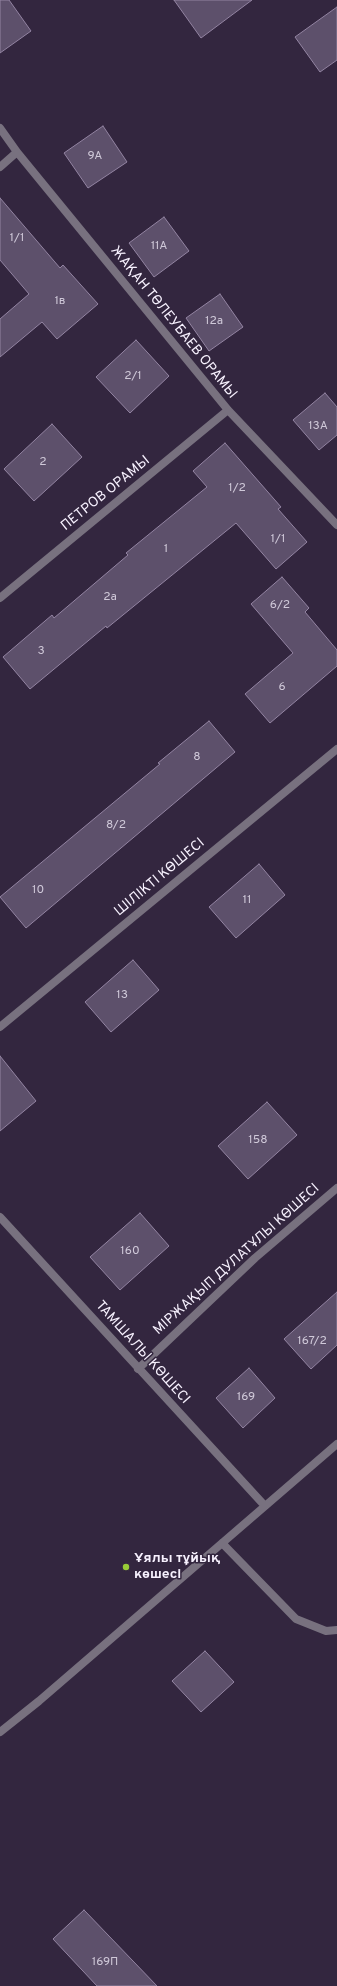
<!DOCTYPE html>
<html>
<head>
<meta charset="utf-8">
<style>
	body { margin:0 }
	canvas { display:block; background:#33263f }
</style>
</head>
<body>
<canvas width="337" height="1986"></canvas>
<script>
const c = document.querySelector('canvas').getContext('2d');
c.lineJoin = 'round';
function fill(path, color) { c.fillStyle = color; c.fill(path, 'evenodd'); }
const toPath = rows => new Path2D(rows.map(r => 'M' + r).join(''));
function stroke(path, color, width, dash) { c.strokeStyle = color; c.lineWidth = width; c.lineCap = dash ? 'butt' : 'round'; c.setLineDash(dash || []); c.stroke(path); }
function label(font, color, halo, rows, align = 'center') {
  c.font = font + ' Overpass,sans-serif'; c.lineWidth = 3; c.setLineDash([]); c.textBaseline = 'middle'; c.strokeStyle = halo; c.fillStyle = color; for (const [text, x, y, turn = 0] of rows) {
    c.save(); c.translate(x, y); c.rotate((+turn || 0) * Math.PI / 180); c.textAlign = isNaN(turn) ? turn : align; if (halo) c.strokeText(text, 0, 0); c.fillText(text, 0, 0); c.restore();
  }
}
const building = toPath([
	[0,0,9,0,31,31,0,53,0,0],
	[174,0,252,0,201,38,174,0],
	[337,7,337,60,320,72,295,37,337,7],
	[103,126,127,162,88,188,64,153,103,126],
	[0,198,60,268,63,265,98,304,57,339,42,322,0,357,0,319,29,294,0,260,0,198],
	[164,217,189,251,154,277,129,243,164,217],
	[220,294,243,327,209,351,186,318,220,294],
	[136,340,169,376,130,413,96,377,136,340],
	[325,393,337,407,337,435,319,450,293,420,325,393],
	[52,424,82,457,34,501,4,469,52,424],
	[225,443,281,507,278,509,307,542,276,569,236,523,107,628,106,626,30,689,3,657,52,615,54,618,128,555,126,553,207,487,193,471,225,443],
	[282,577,309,608,305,612,337,650,337,666,270,723,245,694,293,653,251,604,282,577],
	[209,721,235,752,26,928,0,897,160,764,158,763,209,721],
	[259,864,285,895,236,938,209,907,259,864],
	[133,960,159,990,111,1032,85,1002,133,960],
	[0,1056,36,1101,0,1131,0,1056],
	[267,1102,297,1135,248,1179,218,1146,267,1102],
	[140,1213,169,1246,120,1290,90,1257,140,1213],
	[337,1292,337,1345,311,1369,284,1339,337,1292],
	[249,1368,275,1398,243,1428,216,1398,249,1368],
	[205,1651,234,1682,201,1712,172,1681,205,1651],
	[84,1910,157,1986,97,1986,53,1939,84,1910]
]);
fill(building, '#5d506b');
stroke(building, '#9384a2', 1);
stroke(toPath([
	[0,128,17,152,228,410,337,525],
	[0,167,17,152],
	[0,598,228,410],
	[0,1027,337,749],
	[0,1217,265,1506],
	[138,1369,255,1258,337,1188],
	[222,1543,296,1619,326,1631,337,1630],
	[0,1732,39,1701,337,1444]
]), '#78717f', 8);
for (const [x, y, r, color] of [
	[126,1567,4,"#98cb37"]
]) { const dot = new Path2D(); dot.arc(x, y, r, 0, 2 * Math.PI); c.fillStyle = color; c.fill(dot); stroke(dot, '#33263f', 1.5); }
label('12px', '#d0c9d9', null, [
	["9А",95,157],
	["1/1",17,239],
	["11А",159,247],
	["1в",60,302],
	["12а",214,322],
	["2/1",133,377],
	["13А",318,427],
	["2",43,463],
	["1/2",237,489],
	["1/1",278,540],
	["1",166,550],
	["2а",110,598],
	["6/2",280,606],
	["3",41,652],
	["6",282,688],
	["8",197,758],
	["8/2",116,826],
	["10",38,891],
	["11",247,901],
	["13",122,996],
	["158",258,1141],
	["160",130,1252],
	["167/2",312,1342],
	["169",246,1398],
	["169П",105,1963]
]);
label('14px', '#f7f1fe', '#33263f', [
	["ЖАҚАН ТӨЛЕУБАЕВ ОРАМЫ",173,323,51],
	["ПЕТРОВ ОРАМЫ",106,494,-39],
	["ШІЛІКТІ КӨШЕСІ",160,878,-40],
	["МІРЖАҚЫП ДУЛАТҰЛЫ КӨШЕСІ",237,1260,-42],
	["ТАМШАЛЫ КӨШЕСІ",142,1353,48]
]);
label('bold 14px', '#f7f1fe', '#33263f', [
	["Ұялы тұйық",134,1559],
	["көшесі",134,1575]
], 'left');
</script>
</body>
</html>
